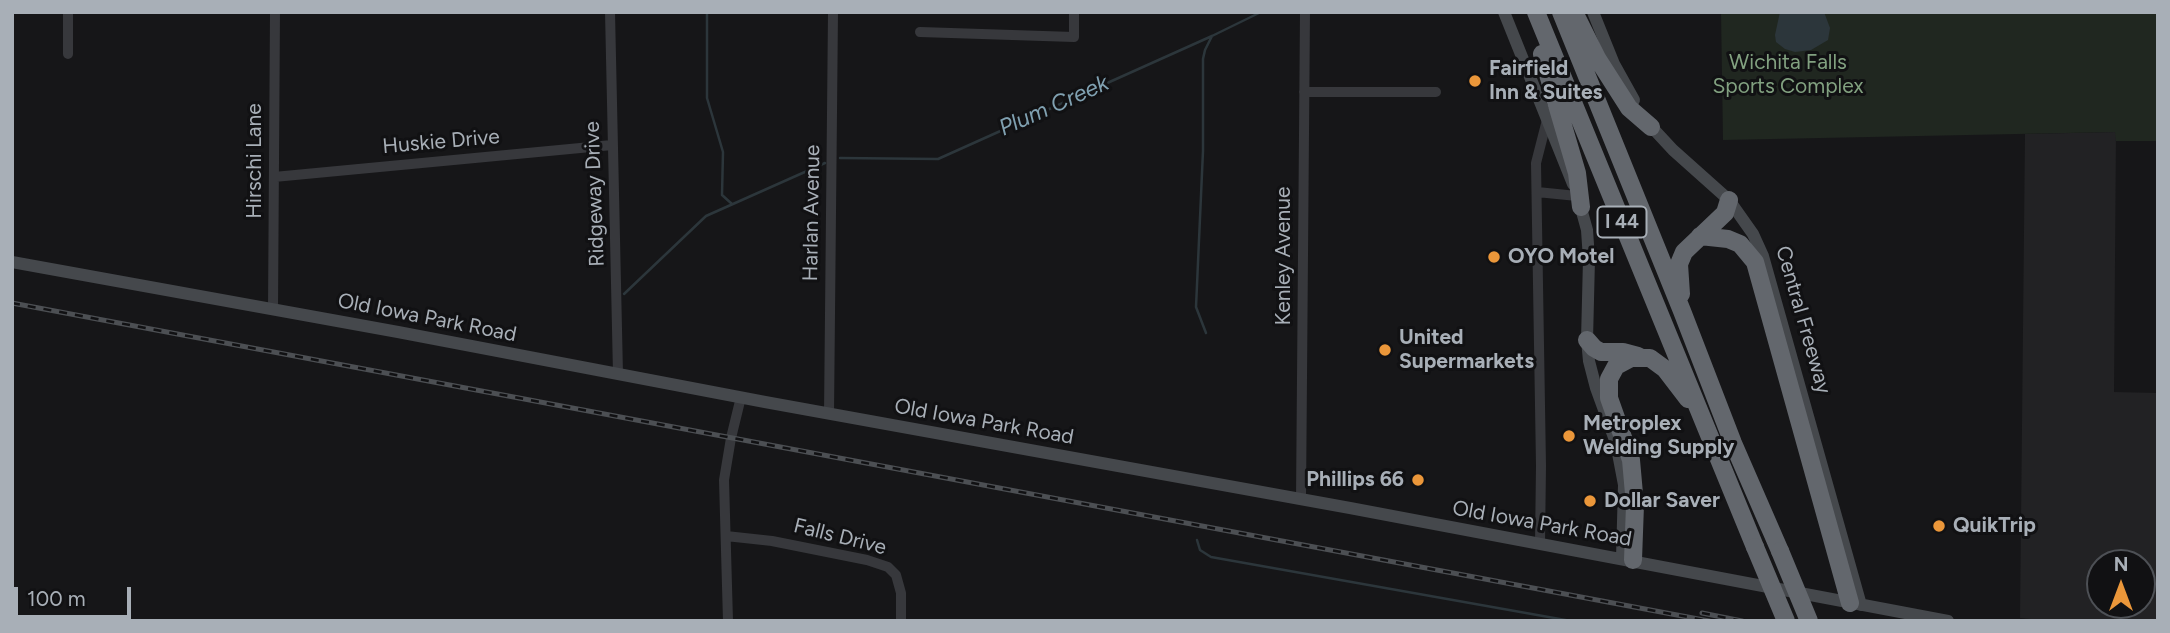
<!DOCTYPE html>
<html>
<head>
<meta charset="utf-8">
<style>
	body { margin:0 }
	#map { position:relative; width:2170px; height:633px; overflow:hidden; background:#161618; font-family:Figtree,sans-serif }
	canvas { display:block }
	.frame { position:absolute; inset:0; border:14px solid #a8afb7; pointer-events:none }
	.north { position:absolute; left:2086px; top:549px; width:70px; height:70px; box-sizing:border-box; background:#111113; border:2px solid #4d5055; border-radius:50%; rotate:0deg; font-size:19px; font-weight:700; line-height:28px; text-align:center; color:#a8afb7 }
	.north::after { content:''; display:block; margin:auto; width:24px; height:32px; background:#eb973a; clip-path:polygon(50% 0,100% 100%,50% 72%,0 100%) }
	.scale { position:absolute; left:14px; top:587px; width:117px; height:32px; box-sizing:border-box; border:4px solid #a8afb7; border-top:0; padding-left:9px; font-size:21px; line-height:24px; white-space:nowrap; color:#a8afb7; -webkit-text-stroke:5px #111113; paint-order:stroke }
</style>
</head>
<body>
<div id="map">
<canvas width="2170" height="633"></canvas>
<div class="frame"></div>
<div class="north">N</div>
<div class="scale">100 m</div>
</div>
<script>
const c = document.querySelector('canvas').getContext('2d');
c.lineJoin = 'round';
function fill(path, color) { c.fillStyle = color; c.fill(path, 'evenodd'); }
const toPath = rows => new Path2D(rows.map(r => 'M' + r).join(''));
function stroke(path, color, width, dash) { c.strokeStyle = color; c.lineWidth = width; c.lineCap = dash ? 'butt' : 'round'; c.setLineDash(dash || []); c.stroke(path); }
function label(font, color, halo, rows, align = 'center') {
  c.font = font + ' Figtree,sans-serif'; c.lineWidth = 6; c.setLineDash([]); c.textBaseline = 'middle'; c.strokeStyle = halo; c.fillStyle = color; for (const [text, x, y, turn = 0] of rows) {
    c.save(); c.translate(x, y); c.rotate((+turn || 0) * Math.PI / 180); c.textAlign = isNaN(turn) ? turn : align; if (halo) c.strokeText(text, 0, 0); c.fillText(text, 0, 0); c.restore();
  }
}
fill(toPath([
	[2116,132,2114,392,2158,393,2158,621,2053,621,2020,618,2025,134],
	[2100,563,2142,563,2142,605,2100,605]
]), '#222224');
fill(toPath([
	[1721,12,2158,12,2158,141,2116,141,2115,132,1723,140]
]), '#202720');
fill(toPath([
	[1780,12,1824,12,1830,28,1828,40,1811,50,1795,52,1785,49,1776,42,1775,35]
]), '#2c363b');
stroke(toPath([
	[707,12,707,98,723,152,722,195,732,204],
	[840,158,938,159,1212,36,1261,12],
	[624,294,706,216,825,163],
	[1206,333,1196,307,1203,151,1203,59,1205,50,1212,36],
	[1197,540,1200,550,1211,557,1571,621]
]), '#2c363b', 2.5);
stroke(toPath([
	[610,12,618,374],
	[920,32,1074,37,1074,12],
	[68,54,68,12],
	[1304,92,1436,92],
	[274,177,612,145],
	[1537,192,1577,196],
	[273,309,275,12],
	[829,414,833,12],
	[1301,499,1305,12],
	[726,536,772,541,867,560,888,567,896,575,901,593,901,621],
	[1540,543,1541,466,1536,163,1547,120],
	[728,621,724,480,731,438,741,397]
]), '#37383c', 10);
stroke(toPath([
	[1504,12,1573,184],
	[1593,12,1614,64,1634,100],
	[1647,122,1673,150,1729,200,1753,234,1763,256,1861,605],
	[1579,201,1587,230,1589,259,1587,340,1589,361,1596,388,1616,443,1624,485,1622,558],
	[12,262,398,332,765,402,1350,508,1948,621]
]), '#45484c', 12);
stroke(toPath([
	[1536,12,1755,547],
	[1561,12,1682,311,1733,443,1780,551],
	[1574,12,1597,58,1629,108,1651,127],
	[1542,54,1577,173,1581,207],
	[1700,236,1728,239,1740,244,1755,262,1850,603],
	[1681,294,1679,264,1684,252,1725,213,1729,200],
	[1587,340,1594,348,1601,352,1623,352,1638,356],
	[1633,560,1635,505,1631,460,1609,398,1609,379,1616,366,1631,358,1650,358,1665,369,1688,399]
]), '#63676d', 18);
const rail = toPath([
	[12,303,1709,621],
	[1702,613,1742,621]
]);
stroke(rail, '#4c4f53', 5);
stroke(rail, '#111113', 2.5, [8]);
stroke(toPath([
	[1755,547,1786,621],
	[1780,551,1809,621]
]), '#63676d', 18);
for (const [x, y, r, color] of [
	[1475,81,7,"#eb973a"],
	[1494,257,7,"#eb973a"],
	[1385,350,7,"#eb973a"],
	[1569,436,7,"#eb973a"],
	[1418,480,7,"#eb973a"],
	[1590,501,7,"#eb973a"],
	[1939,526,7,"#eb973a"]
]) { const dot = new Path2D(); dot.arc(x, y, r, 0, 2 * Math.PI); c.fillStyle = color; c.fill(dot); stroke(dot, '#111113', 2.5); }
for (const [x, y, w] of [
	[1622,222,49]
]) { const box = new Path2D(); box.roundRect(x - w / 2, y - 15.5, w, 31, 5); c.fillStyle = '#111113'; c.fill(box); stroke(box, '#a8afb7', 2); }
label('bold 19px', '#a8afb7', null, [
	["I 44",1622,222]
]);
label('21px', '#82a180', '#111113', [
	["Wichita Falls",1788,63],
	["Sports Complex",1788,87]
]);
label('bold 21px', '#a8afb7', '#111113', [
	["Fairfield",1489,69],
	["Inn & Suites",1489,93],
	["OYO Motel",1508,257],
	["United",1399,338],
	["Supermarkets",1399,362],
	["Metroplex",1583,424],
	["Welding Supply",1583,448],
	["Phillips 66",1404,480,"right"],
	["Dollar Saver",1604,501],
	["QuikTrip",1953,526]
], 'left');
label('21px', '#a8afb7', '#111113', [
	["Huskie Drive",441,142,-5],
	["Hirschi Lane",255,161,-90],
	["Ridgeway Drive",595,194,-92],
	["Harlan Avenue",812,213,-89],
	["Kenley Avenue",1284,256,-90],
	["Old Iowa Park Road",427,318,11],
	["Central Freeway",1803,320,74],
	["Old Iowa Park Road",984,422,10],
	["Old Iowa Park Road",1542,524,10],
	["Falls Drive",840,537,14]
]);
label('italic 23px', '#80a1b1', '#111113', [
	["Plum Creek",1054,106,-24]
]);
</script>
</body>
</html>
